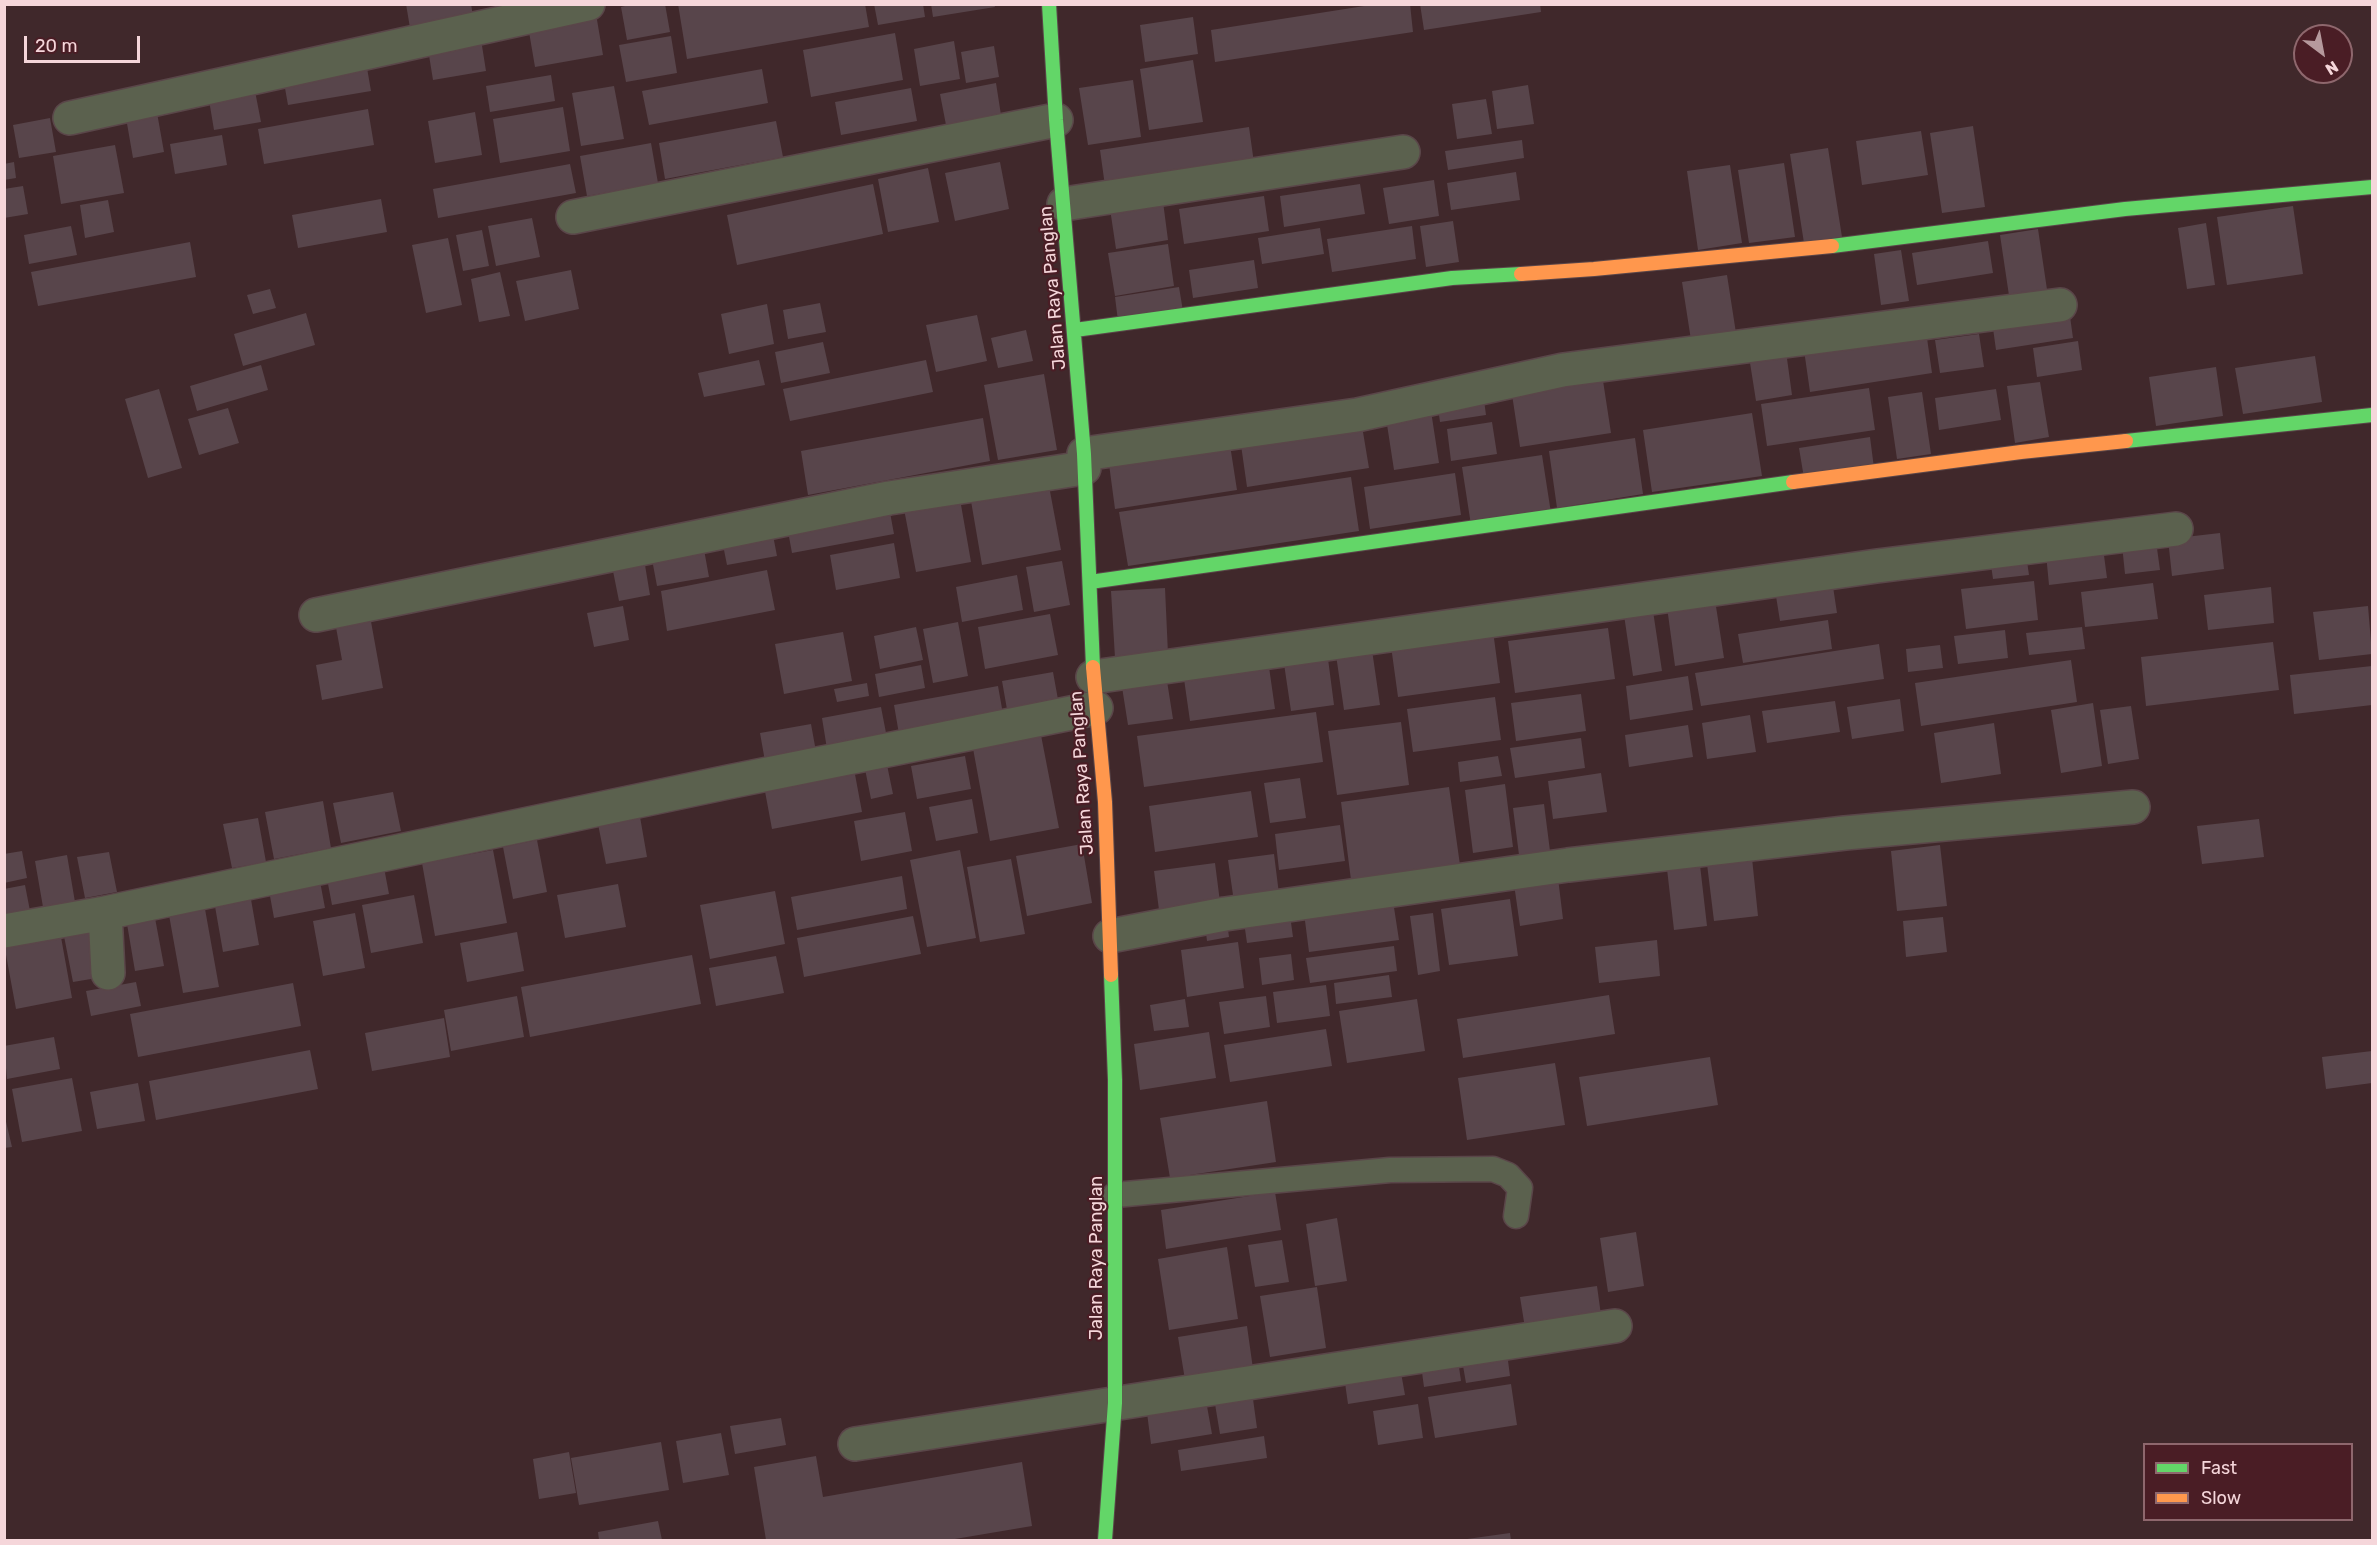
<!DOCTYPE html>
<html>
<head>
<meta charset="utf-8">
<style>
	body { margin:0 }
	#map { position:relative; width:2377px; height:1545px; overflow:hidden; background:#40282b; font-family:Rubik,sans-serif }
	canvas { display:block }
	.frame { position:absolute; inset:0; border:6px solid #f5d6da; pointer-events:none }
	.legend { position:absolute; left:2143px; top:1443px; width:210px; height:78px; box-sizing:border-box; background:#4a1d25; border:2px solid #8e676d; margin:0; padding:8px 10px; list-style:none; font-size:18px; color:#f5d6da }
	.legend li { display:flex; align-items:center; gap:12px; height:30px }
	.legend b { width:30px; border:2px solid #8e676d }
	.north { position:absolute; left:2293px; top:24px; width:60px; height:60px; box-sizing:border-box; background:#4a1d25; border:2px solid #8e676d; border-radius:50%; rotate:148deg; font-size:16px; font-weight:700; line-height:24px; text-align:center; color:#f5d6da }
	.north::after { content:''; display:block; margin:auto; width:21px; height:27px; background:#b6999d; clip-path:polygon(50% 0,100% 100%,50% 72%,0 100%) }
	.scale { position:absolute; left:24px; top:36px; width:116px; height:27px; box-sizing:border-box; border:3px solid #f5d6da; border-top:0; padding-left:8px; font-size:18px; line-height:21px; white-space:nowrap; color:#f5d6da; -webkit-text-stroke:4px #4a1d25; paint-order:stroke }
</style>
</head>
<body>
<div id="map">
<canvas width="2377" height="1545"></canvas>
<div class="frame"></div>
<ul class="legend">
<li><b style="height:8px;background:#63d668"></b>Fast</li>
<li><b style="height:8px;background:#ff974d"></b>Slow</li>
</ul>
<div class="north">N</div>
<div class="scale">20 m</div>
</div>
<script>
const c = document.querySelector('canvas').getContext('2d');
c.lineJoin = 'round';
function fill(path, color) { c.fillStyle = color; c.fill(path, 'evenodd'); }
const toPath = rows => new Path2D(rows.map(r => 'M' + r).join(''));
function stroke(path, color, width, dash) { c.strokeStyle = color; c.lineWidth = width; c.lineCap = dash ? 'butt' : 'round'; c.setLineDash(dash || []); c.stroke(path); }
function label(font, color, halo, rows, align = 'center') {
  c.font = font + ' Rubik,sans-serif'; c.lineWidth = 4.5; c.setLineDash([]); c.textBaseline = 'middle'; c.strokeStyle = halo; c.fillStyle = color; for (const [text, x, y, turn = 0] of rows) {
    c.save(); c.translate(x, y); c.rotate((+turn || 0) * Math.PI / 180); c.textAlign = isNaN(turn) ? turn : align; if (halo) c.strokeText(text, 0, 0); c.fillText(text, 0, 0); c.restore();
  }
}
fill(toPath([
	[406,4,471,4,473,16,410,28],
	[633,4,665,4,670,32,627,40,621,7],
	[678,4,865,4,869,27,687,59],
	[874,4,923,4,925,17,878,25],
	[931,4,994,4,995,7,933,17],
	[1377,4,1410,4,1413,32,1215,62,1211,30],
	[1420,4,1540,4,1541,12,1424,30],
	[596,14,603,55,535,67,528,26],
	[1193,17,1198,54,1145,62,1140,25],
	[480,33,486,71,433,80,427,43],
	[895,33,903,80,811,97,803,50],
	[671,36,677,73,626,82,619,45],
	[954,41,960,79,920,86,914,49],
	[994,46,999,77,966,83,961,52],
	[1193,60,1203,122,1149,130,1140,69],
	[366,62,371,91,288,105,283,77],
	[762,69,768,103,649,125,642,91],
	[551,75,555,101,490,112,486,86],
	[1133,80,1141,137,1088,145,1079,88],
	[996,83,1001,115,946,125,940,94],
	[1528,85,1534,124,1497,129,1492,91],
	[614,86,624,139,581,146,572,93],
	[911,88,917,121,841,135,835,102],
	[255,91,261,122,214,130,209,100],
	[1486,99,1492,134,1457,139,1452,104],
	[156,107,164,152,133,158,125,112],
	[563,107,570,151,500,163,493,119],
	[368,109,374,145,264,164,258,129],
	[475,112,482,155,435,163,428,121],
	[50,118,56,152,19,158,13,125],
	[776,121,783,157,665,179,659,143],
	[1973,126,1985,207,1942,213,1930,133],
	[1249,127,1254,163,1105,186,1100,150],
	[1921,131,1928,175,1862,185,1856,141],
	[222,135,227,165,175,174,170,144],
	[1522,140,1524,158,1448,170,1445,151],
	[651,143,658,183,587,196,580,156],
	[115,145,124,193,61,204,53,156],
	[1828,148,1842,237,1804,243,1790,154],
	[14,162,16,178,4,180,4,164],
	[1000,162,1009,209,955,221,945,173],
	[1784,163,1795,237,1749,243,1738,170],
	[570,164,576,193,438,218,433,189],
	[1730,165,1742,243,1698,250,1687,171],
	[928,168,939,222,888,232,878,179],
	[1516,172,1520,200,1451,210,1447,183],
	[1434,180,1439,216,1389,224,1383,188],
	[873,184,883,234,737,265,727,215],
	[1360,184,1365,214,1284,227,1280,196],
	[23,186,28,214,4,218,4,189],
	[1162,194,1168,240,1116,249,1109,202],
	[1264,196,1269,231,1184,244,1179,209],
	[381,199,387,232,298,248,292,215],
	[108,200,114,232,85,238,80,205],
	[2293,206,2303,274,2227,285,2217,217],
	[532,218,540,257,496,266,488,226],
	[1453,221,1459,262,1426,267,1420,226],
	[2206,223,2215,285,2187,289,2178,228],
	[71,226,77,255,29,264,24,235],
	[1412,226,1416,259,1332,272,1327,239],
	[1320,228,1324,254,1262,264,1258,238],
	[2038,229,2049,303,2011,309,2000,235],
	[482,230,489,266,463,271,456,235],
	[448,238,462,305,426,313,412,245],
	[1988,241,1993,273,1917,285,1912,253],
	[190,242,196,277,38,306,31,272],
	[1168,244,1174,286,1115,296,1108,253],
	[1901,250,1909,301,1881,305,1874,254],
	[1254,260,1258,288,1193,298,1189,270],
	[571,270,579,309,525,321,516,281],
	[500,272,510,316,479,322,471,279],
	[1727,275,1738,346,1693,353,1682,282],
	[1179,287,1183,311,1118,321,1115,297],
	[270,289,276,308,253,314,247,295],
	[820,303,826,332,788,339,783,310],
	[767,304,774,344,729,354,721,314],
	[2069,309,2073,338,1996,350,1992,321],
	[306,313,315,345,243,366,234,334],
	[977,315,987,361,936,372,926,325],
	[1026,330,1033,361,998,368,991,338],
	[1926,331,1932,373,1810,392,1804,350],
	[1979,334,1984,367,1940,373,1935,340],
	[2078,341,2082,370,2037,377,2033,348],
	[823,342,830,373,781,383,775,352],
	[1785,344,1792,395,1756,401,1748,350],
	[2315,356,2322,402,2243,414,2235,368],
	[759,360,765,385,704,397,698,373],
	[926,360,933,392,790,421,783,389],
	[261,365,268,390,197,411,190,386],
	[2216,367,2223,416,2156,426,2149,377],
	[1044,374,1057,450,998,460,984,385],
	[1602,374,1611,433,1520,447,1511,388],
	[2040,382,2049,437,2015,443,2007,386],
	[1869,388,1875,430,1767,446,1761,404],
	[159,389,182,468,148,478,125,399],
	[1996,389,2001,420,1939,430,1935,398],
	[1922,392,1931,454,1897,459,1888,397],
	[1483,393,1486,415,1440,422,1437,400],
	[228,408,239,443,199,455,188,419],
	[1431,411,1439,463,1394,470,1386,418],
	[1752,413,1762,476,1652,492,1643,430],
	[983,418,990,461,808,495,801,451],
	[1492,422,1497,454,1451,461,1447,429],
	[1362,426,1369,468,1247,487,1241,445],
	[1870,437,1874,468,1804,478,1799,448],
	[1635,438,1643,494,1557,508,1549,451],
	[1230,445,1237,490,1115,509,1109,464],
	[1542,455,1551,513,1471,525,1462,467],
	[1455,473,1461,515,1370,529,1364,487],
	[1351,477,1359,531,1128,566,1119,512],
	[1049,486,1061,550,982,565,971,501],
	[960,499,971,562,916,572,904,509],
	[889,507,894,534,792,553,787,526],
	[772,530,777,556,727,565,722,540],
	[2220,533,2224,569,2172,576,2168,539],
	[2156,541,2160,570,2125,574,2122,545],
	[894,543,900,578,836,590,830,555],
	[703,544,709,577,657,586,651,554],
	[2103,548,2107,578,2049,585,2046,554],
	[644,559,650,595,619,601,612,566],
	[1062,561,1070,605,1034,612,1026,567],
	[2027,561,2029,575,1993,579,1991,565],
	[767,570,775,610,667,631,661,591],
	[1017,575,1023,610,962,622,956,587],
	[1832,580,1837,613,1780,621,1775,590],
	[2034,581,2038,620,1966,629,1961,589],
	[2153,583,2158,619,2085,627,2081,592],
	[2271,587,2274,623,2208,630,2204,595],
	[1165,588,1168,654,1115,658,1111,591],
	[1715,600,1724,658,1675,666,1667,607],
	[623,606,629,640,594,647,587,613],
	[2368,606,2372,654,2319,660,2313,612],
	[1653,611,1662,671,1633,676,1624,615],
	[1050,614,1058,655,985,669,978,627],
	[370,616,383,688,322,700,316,665,342,660,335,622],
	[1828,620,1832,649,1743,663,1738,634],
	[958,622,968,676,933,683,923,629],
	[916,627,923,660,880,669,874,636],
	[2082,627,2085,649,2029,655,2026,633],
	[1608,628,1615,679,1515,693,1508,641],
	[2005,630,2008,658,1958,664,1954,636],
	[1493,631,1500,683,1398,697,1391,646],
	[843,632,852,681,784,694,775,644],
	[2273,642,2279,690,2146,706,2141,657],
	[1879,644,1884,679,1701,706,1695,673],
	[1940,645,1943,668,1908,672,1906,649],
	[1372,650,1380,705,1344,710,1336,655],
	[1327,651,1334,705,1291,711,1283,657],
	[1268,660,1275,709,1190,721,1183,672],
	[2071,660,2077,702,1921,726,1915,683],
	[921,665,925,688,879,697,875,674],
	[2372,666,2372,705,2294,714,2290,675],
	[1053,672,1059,705,1008,715,1002,681],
	[1688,676,1693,710,1630,720,1626,686],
	[1167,681,1173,719,1128,725,1122,687],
	[867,683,869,696,837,702,834,689],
	[998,686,1003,714,899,734,894,705],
	[1581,694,1586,731,1516,741,1511,703],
	[1495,697,1501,740,1413,752,1407,709],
	[1900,699,1904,731,1852,739,1847,707],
	[1835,701,1840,732,1767,743,1762,711],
	[2093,703,2102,766,2061,773,2051,710],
	[2131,706,2139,759,2108,764,2100,710],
	[881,707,887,738,827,749,822,718],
	[1316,712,1323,762,1144,787,1137,736],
	[1750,715,1756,752,1707,759,1702,723],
	[1401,722,1409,785,1337,795,1328,731],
	[1994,723,2001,774,1941,783,1934,733],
	[811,724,817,757,766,767,760,733],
	[1688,725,1693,757,1629,767,1625,735],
	[1040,730,1059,828,990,841,972,743],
	[1581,738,1585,768,1515,778,1510,748],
	[965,756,971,789,917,799,911,766],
	[1498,756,1502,776,1460,782,1458,762],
	[886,760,893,794,871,799,864,764],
	[854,769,862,812,772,829,764,786],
	[1601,773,1607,812,1553,819,1548,781],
	[1300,778,1306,818,1270,823,1264,783],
	[1505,784,1513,847,1473,853,1465,790],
	[1449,787,1460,865,1351,880,1341,802],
	[1251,791,1258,837,1155,852,1149,806],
	[393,792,401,831,341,843,333,803],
	[972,799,978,833,936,841,929,807],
	[323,801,331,848,274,859,265,812],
	[1544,804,1550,851,1519,855,1513,808],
	[639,811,647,857,606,864,597,819],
	[905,812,912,851,861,861,854,821],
	[258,818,266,862,232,868,223,824],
	[2259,819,2264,857,2202,864,2197,826],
	[1340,825,1345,861,1279,870,1275,834],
	[537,840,547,892,513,899,503,847],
	[1082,844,1092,903,1027,916,1016,856],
	[1940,845,1947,906,1897,911,1891,851],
	[493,850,507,923,435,936,422,863],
	[960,850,976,938,927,947,910,860],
	[22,851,27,878,4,883,4,854],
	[109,852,117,892,85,898,77,857],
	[1274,854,1280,902,1235,909,1228,860],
	[67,855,75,902,43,907,35,861],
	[382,857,389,894,332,905,325,868],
	[1752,858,1758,916,1714,921,1707,864],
	[1011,859,1025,934,980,942,967,867],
	[1215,863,1220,902,1159,910,1154,871],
	[1700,865,1707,926,1674,930,1667,869],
	[319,876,325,908,274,918,268,885],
	[902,876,907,909,797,930,791,897],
	[1558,878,1563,919,1520,926,1514,884],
	[618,884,626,927,565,938,557,895],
	[25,885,31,916,4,921,4,889],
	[249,888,259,945,223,952,213,895],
	[775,891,785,944,710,959,700,905],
	[414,895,423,943,371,953,362,905],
	[1510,899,1518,956,1449,965,1441,909],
	[1393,901,1399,940,1309,952,1304,913],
	[1289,908,1293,937,1247,943,1243,915],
	[205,909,219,987,183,993,169,915],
	[355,913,365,968,323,976,313,921],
	[1433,913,1440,971,1418,975,1410,916],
	[913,916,921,954,804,977,797,938],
	[1943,917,1947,952,1906,957,1903,921],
	[155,918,164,966,135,971,127,924],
	[92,920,103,977,73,982,62,926],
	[1227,922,1229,937,1207,941,1205,925],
	[59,926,72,998,16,1009,4,944],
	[517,932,524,971,467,982,460,943],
	[1657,940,1660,976,1599,983,1595,947],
	[1238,942,1244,988,1187,997,1181,950],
	[1394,946,1397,971,1310,983,1306,958],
	[1291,954,1294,980,1262,985,1259,958],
	[692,955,701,1004,530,1037,521,987],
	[776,956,784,993,716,1006,709,968],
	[1389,975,1392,997,1336,1004,1334,983],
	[136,982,141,1006,91,1016,86,991],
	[293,983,301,1026,138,1057,130,1014],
	[1326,985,1330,1016,1277,1023,1273,992],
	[1609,995,1615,1034,1463,1058,1457,1019],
	[517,996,524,1037,451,1051,444,1010],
	[1266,996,1270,1027,1224,1034,1219,1002],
	[1185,999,1189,1027,1154,1031,1150,1005],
	[1417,999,1425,1051,1347,1063,1339,1011],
	[444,1018,450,1057,372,1071,365,1033],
	[1326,1029,1332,1066,1230,1082,1224,1045],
	[1209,1032,1216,1078,1140,1090,1134,1044],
	[54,1037,60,1069,7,1079,4,1046],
	[310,1050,318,1089,156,1120,149,1081],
	[2372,1051,2372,1083,2326,1089,2322,1057],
	[1710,1057,1718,1105,1587,1126,1579,1077],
	[1555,1063,1565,1125,1467,1140,1458,1078],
	[72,1078,82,1131,22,1142,12,1089],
	[138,1083,145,1121,97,1129,90,1092],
	[1267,1101,1276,1162,1170,1178,1160,1118],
	[4,1113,12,1147,4,1148],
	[1275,1192,1281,1230,1166,1249,1161,1210],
	[1337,1218,1347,1281,1315,1286,1306,1224],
	[1636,1232,1644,1286,1608,1292,1600,1238],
	[1282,1240,1289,1282,1255,1287,1248,1245],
	[1227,1247,1238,1319,1169,1330,1158,1259],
	[1597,1286,1601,1315,1525,1328,1520,1297],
	[1317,1287,1326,1348,1270,1357,1260,1296],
	[1247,1326,1254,1376,1186,1386,1178,1337],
	[1507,1353,1510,1376,1466,1383,1462,1360],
	[1458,1360,1461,1381,1424,1387,1421,1365],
	[1400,1367,1405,1395,1348,1404,1344,1376],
	[1511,1384,1517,1425,1435,1438,1428,1397],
	[1205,1395,1212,1434,1151,1444,1146,1405],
	[1253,1399,1257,1428,1220,1434,1215,1404],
	[1418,1404,1423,1438,1378,1445,1373,1411],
	[781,1418,786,1445,735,1454,730,1426],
	[721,1433,729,1475,683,1483,676,1441],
	[1264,1436,1267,1458,1181,1471,1178,1450],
	[661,1442,669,1490,579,1505,571,1458],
	[569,1452,576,1493,539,1499,533,1459],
	[816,1456,823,1497,1022,1462,1032,1526,949,1540,766,1540,754,1467],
	[658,1521,662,1540,599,1540,598,1532],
	[1510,1533,1511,1540,1467,1540,1467,1539]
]), '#58454b');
const lane = toPath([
	[1115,1195,1390,1170,1493,1169,1508,1175,1520,1188,1516,1216]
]);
const street = toPath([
	[70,118,588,4],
	[1064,204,1403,152],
	[573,217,1056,120],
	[1084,454,1357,415,1563,370,2060,305],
	[316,615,889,498,1084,468],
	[1093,677,1877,566,2176,529],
	[105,913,108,973],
	[4,931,105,913,728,782,1096,708],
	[1110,936,1225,914,1568,865,1845,833,2133,807],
	[855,1444,1615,1326]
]);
const fast = toPath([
	[1049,4,1056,120,1084,454,1093,667],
	[1832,246,2125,209,2372,187],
	[1075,330,1452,278,1521,274],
	[2126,441,2372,415],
	[1090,582,1793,482],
	[1105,1540,1115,1403,1115,1080,1111,975]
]);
const slow = toPath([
	[1521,274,1594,269,1832,246],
	[1793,482,2021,452,2126,441],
	[1093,667,1105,802,1111,975]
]);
stroke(lane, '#5a4649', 27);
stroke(street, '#5a4649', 36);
stroke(fast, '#5a4649', 16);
stroke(slow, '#5a4649', 16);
stroke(lane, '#5b614e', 24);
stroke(street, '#5b614e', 33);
stroke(fast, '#63d668', 14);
stroke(slow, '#ff974d', 14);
label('18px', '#f5d6da', '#4a1d25', [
	["Jalan Raya Panglan",1053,288,-95],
	["Jalan Raya Panglan",1082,773,-94],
	["Jalan Raya Panglan",1097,1258,-90]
]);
</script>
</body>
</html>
